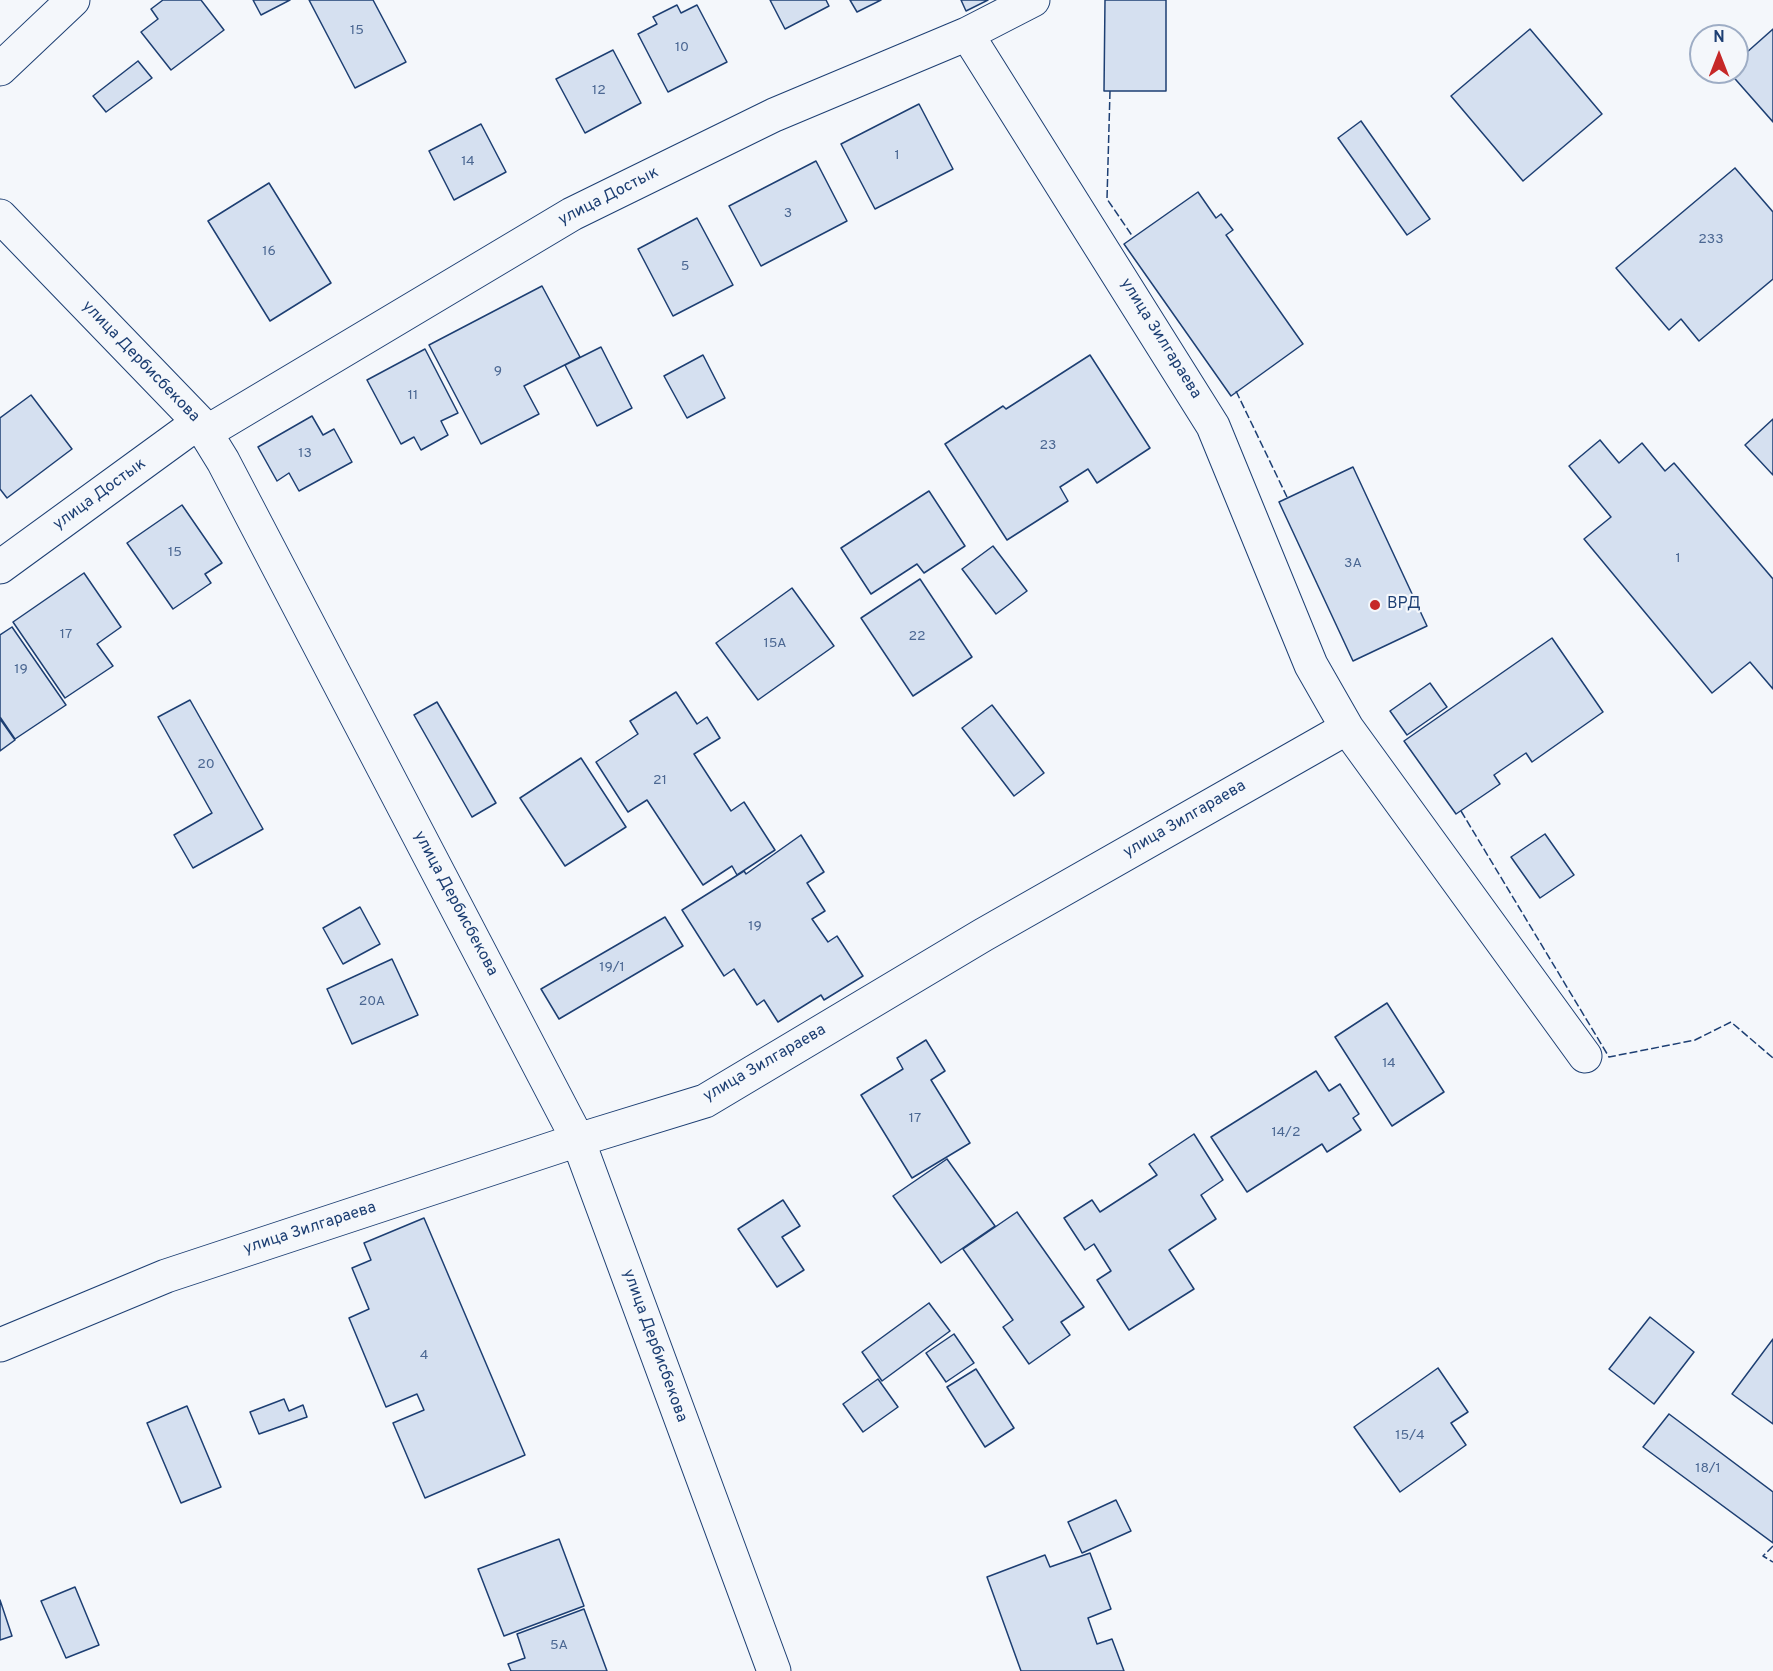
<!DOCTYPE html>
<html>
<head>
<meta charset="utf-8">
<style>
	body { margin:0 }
	#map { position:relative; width:1773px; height:1671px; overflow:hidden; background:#f4f7fb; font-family:Overpass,sans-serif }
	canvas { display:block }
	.north { position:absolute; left:1689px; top:24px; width:60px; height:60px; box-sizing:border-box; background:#f4f7fb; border:2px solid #9eadc5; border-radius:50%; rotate:0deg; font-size:16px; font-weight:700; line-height:24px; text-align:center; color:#1d3f73 }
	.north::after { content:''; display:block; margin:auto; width:21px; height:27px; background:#c62828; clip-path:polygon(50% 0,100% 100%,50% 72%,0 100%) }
</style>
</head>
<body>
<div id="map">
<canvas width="1773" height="1671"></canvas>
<div class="north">N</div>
</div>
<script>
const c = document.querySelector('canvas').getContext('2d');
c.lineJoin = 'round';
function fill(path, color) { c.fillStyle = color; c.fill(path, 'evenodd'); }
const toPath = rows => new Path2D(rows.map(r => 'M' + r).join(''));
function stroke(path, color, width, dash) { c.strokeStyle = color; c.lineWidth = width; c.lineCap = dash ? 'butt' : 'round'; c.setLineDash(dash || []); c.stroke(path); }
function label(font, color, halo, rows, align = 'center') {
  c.font = font + ' Overpass,sans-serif'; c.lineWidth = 4.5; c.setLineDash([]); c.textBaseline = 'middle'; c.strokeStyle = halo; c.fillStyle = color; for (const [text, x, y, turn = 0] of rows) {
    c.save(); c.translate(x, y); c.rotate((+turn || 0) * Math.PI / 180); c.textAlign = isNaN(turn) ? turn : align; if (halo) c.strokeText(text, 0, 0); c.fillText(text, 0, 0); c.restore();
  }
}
const building = toPath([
	[163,0,201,0,224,30,171,70,141,32,158,19,151,9,163,0],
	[253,0,290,0,261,15,253,0],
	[309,0,373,0,406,62,355,88,309,0],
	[770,0,826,0,829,6,785,29,770,0],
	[850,0,881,0,857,12,850,0],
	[961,0,988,0,966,11,961,0],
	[1105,0,1166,0,1166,91,1104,91,1105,0],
	[677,5,681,13,697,5,727,62,668,92,638,34,657,24,653,17,677,5],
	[1530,29,1602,114,1523,181,1451,96,1530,29],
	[1773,29,1773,122,1729,72,1737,72,1737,61,1773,29],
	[613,50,641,103,585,133,556,79,613,50],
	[138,61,152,78,106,112,93,96,138,61],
	[919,104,953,169,875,209,841,144,919,104],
	[1361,121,1430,219,1407,235,1338,138,1361,121],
	[481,124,506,172,454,200,429,151,481,124],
	[816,161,847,221,761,266,729,206,816,161],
	[1735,168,1773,212,1773,279,1699,341,1681,319,1669,330,1616,268,1735,168],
	[269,183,331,283,270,321,208,221,269,183],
	[1198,192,1216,218,1221,214,1233,230,1226,235,1303,344,1231,396,1124,244,1198,192],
	[697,218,733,285,673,316,638,249,697,218],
	[542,286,580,357,524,386,539,414,481,444,429,345,542,286],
	[601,347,632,408,597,426,565,365,601,347],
	[425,349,458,413,441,421,448,435,421,450,414,437,401,444,367,380,425,349],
	[703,355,725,398,687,418,664,376,703,355],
	[1090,355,1150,448,1097,483,1088,469,1060,487,1068,501,1007,540,945,444,1003,406,1006,409,1090,355],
	[31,395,72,449,7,498,0,489,0,418,31,395],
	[312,416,323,435,334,429,352,462,299,491,289,473,277,481,258,447,312,416],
	[1773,419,1773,475,1745,445,1773,419],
	[1600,440,1619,463,1642,443,1665,471,1674,463,1773,579,1773,689,1750,662,1712,693,1584,539,1611,517,1569,466,1600,440],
	[1353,467,1427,626,1353,661,1279,502,1353,467],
	[929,491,965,546,924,573,917,564,871,594,841,548,929,491],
	[182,505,222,563,205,574,211,583,173,609,127,543,182,505],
	[993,546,1027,591,996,614,962,569,993,546],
	[84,573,121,627,97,644,113,666,65,698,13,622,84,573],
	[920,579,972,657,913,696,861,618,920,579],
	[792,588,834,646,758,700,716,643,792,588],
	[12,627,66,705,15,739,0,717,0,635,12,627],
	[1552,638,1603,712,1532,762,1526,753,1494,775,1500,784,1456,814,1404,741,1552,638],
	[1430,683,1447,707,1407,735,1390,711,1430,683],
	[676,692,697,724,707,717,720,738,694,754,731,811,744,802,775,850,737,875,732,866,703,885,647,800,628,812,596,762,638,734,630,721,676,692],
	[190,700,263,829,193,868,174,835,212,813,158,717,190,700],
	[437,702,496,803,472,817,414,715,437,702],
	[992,705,1044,773,1014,796,962,728,992,705],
	[0,719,15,740,0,751,0,719],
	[581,758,626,827,565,866,520,798,581,758],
	[1545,834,1574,875,1540,898,1511,857,1545,834],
	[801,835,824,872,807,883,825,911,812,919,828,942,837,936,863,976,824,1000,821,995,778,1022,764,1000,757,1005,734,969,724,976,682,910,744,871,746,874,801,835],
	[360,907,380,944,343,964,323,928,360,907],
	[665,917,683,946,559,1019,541,989,665,917],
	[392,959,418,1015,352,1044,327,989,392,959],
	[1387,1003,1444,1092,1392,1126,1335,1037,1387,1003],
	[926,1040,945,1071,931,1080,970,1143,912,1178,861,1095,903,1069,897,1058,926,1040],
	[1316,1071,1329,1091,1340,1084,1359,1114,1353,1118,1361,1130,1327,1152,1322,1144,1247,1192,1211,1137,1316,1071],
	[1194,1134,1223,1180,1201,1195,1216,1219,1169,1250,1194,1289,1129,1330,1097,1280,1111,1271,1094,1244,1085,1250,1064,1218,1092,1200,1100,1212,1157,1175,1149,1164,1194,1134],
	[947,1159,995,1226,941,1263,893,1196,947,1159],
	[783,1200,800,1226,782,1237,804,1270,777,1287,738,1229,783,1200],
	[1017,1212,1084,1307,1061,1322,1070,1335,1029,1364,1003,1327,1013,1320,963,1249,1017,1212],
	[424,1218,525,1455,425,1498,393,1423,424,1410,417,1394,386,1407,349,1318,369,1309,352,1268,371,1260,364,1243,424,1218],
	[929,1303,950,1331,882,1381,862,1352,929,1303],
	[1650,1317,1694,1352,1654,1404,1609,1369,1650,1317],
	[954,1334,974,1363,946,1382,926,1353,954,1334],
	[1773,1339,1773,1424,1732,1394,1773,1339],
	[1438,1368,1468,1412,1451,1423,1466,1445,1400,1492,1354,1427,1438,1368],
	[976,1369,1014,1428,985,1447,947,1387,976,1369],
	[878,1379,898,1407,863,1432,843,1404,878,1379],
	[284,1399,289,1411,303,1405,307,1417,259,1434,250,1412,284,1399],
	[187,1406,221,1487,181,1503,147,1423,187,1406],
	[1669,1414,1773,1492,1773,1543,1643,1447,1669,1414],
	[1116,1500,1131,1531,1082,1553,1068,1522,1116,1500],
	[559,1539,584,1606,504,1636,478,1569,559,1539],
	[1090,1553,1111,1609,1088,1618,1097,1644,1112,1639,1124,1671,1021,1671,987,1577,1045,1555,1050,1567,1090,1553],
	[75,1587,99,1645,66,1658,41,1601,75,1587],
	[0,1600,12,1636,0,1640,0,1600],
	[584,1609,607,1671,511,1671,508,1664,525,1658,517,1634,584,1609]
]);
fill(building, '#d5e0f0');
stroke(building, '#1d3f73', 1.5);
const minor = toPath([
	[967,34,1213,426,1311,665,1347,728,1585,1056],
	[0,69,73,0],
	[0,216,199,422,223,461,578,1140,774,1671],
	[205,433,572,214,774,115,967,34,1033,0],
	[0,567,199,422],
	[0,1345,166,1276,578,1140,705,1101,983,935,1347,728]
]);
stroke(minor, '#1d3f73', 35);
stroke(minor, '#f4f7fb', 33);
stroke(toPath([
	[1110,91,1107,199,1133,237],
	[1236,391,1287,497],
	[1461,811,1609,1057,1695,1040,1731,1022,1773,1058],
	[1773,1546,1763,1556,1773,1562]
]), '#1d3f73', 1.5, [8, 3]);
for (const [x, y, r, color] of [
	[1375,605,6,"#c62828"]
]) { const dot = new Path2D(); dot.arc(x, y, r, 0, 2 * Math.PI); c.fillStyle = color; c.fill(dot); stroke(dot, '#f4f7fb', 2); }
label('14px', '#4b6792', null, [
	["15",357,31],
	["10",682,48],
	["12",599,91],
	["1",897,156],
	["14",468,162],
	["3",788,214],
	["233",1711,240],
	["16",269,252],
	["5",685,267],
	["9",498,372],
	["11",413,396],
	["23",1048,446],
	["13",305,454],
	["15",175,553],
	["1",1678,559],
	["3А",1353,564],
	["17",66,635],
	["22",917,637],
	["15А",775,644],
	["19",21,670],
	["20",206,765],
	["21",660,781],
	["19",755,927],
	["19/1",612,968],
	["20А",372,1002],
	["14",1389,1064],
	["17",915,1119],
	["14/2",1286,1133],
	["4",424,1356],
	["15/4",1410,1436],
	["18/1",1708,1469],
	["5А",559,1646]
]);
label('16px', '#1d3f73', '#f4f7fb', [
	["улица Достык",609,197,-27],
	["улица Зилгараева",1160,339,58],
	["улица Дербисбекова",140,362,46],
	["улица Достык",100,495,-36],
	["улица Зилгараева",1185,820,-30],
	["улица Дербисбекова",455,904,62],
	["улица Зилгараева",765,1064,-30],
	["улица Зилгараева",310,1229,-18],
	["улица Дербисбекова",654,1346,70]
]);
label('16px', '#1d3f73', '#f4f7fb', [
	["ВРД",1387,605]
], 'left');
</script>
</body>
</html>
